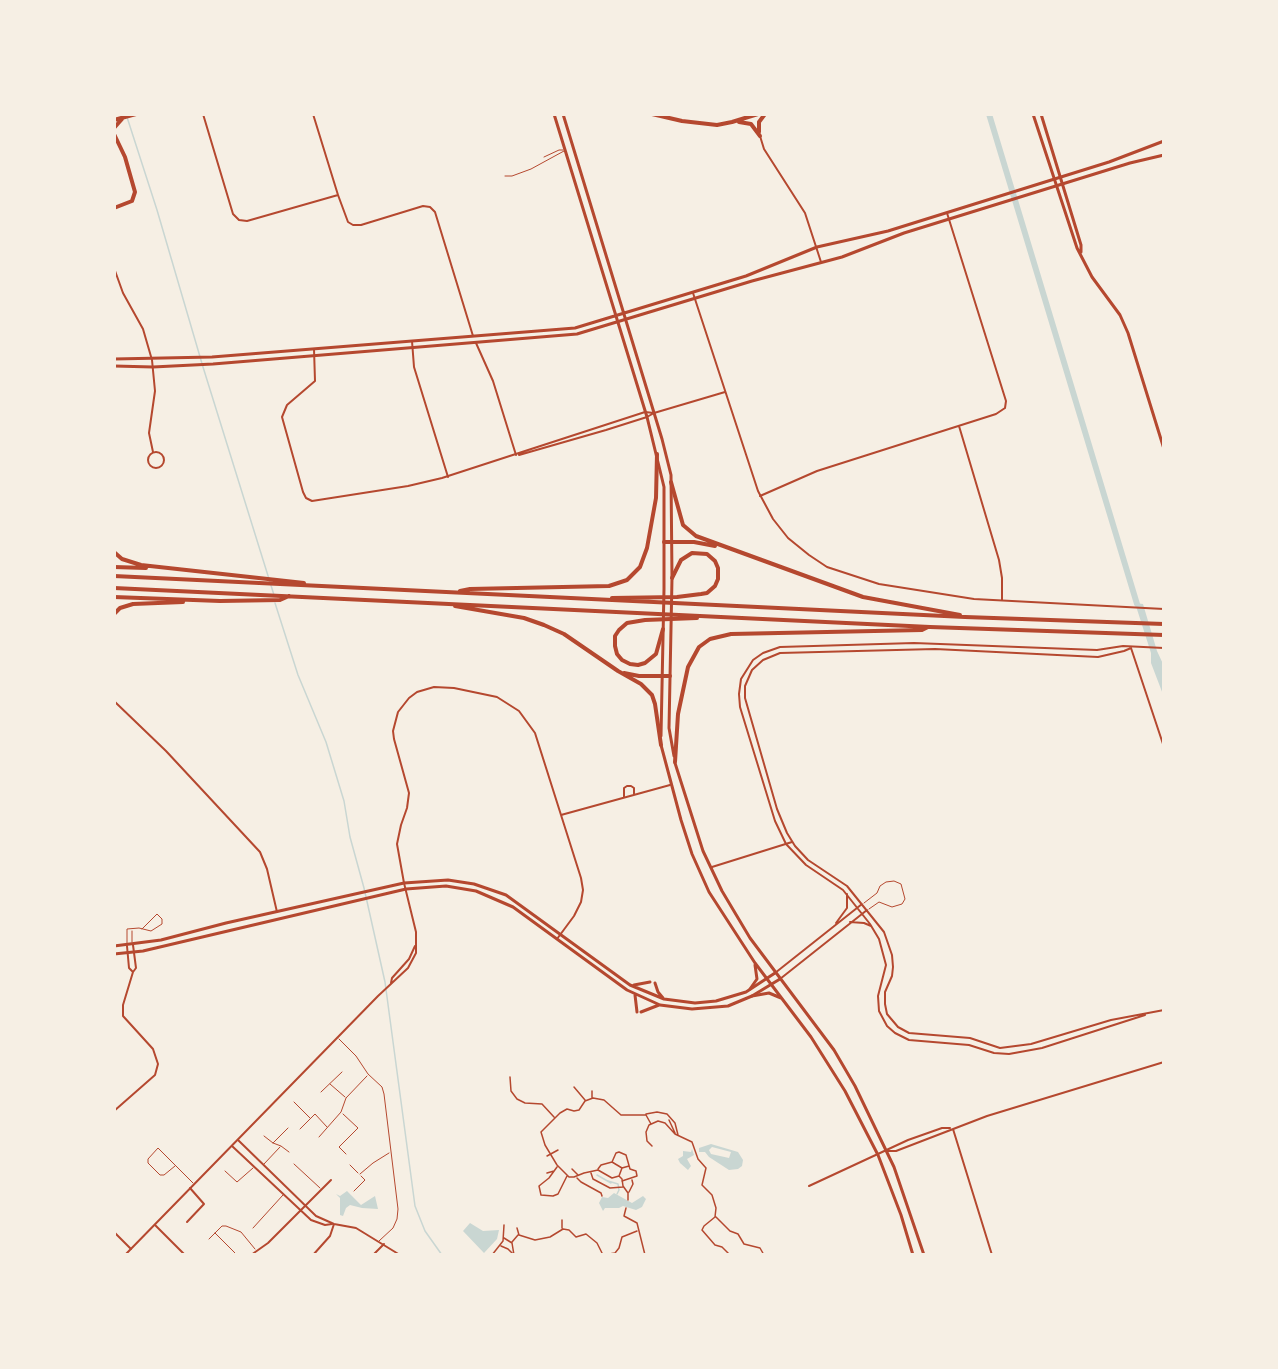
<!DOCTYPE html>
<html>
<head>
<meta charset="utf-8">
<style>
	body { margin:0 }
	#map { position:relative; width:1278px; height:1369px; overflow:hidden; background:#f6efe4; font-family:"Exo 2",sans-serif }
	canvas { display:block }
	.frame { position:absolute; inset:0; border:116px solid #f6efe4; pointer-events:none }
</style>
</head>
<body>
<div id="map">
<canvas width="1278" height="1369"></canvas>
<div class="frame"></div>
</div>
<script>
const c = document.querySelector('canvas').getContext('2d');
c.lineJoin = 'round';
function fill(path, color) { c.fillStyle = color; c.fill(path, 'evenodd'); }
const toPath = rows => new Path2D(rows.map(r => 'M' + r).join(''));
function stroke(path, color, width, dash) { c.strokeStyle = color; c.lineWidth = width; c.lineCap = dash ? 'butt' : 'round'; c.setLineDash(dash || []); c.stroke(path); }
fill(toPath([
	[1135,603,1143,604,1157,651,1164,666,1164,697,1151,663,1151,653],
	[711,1144,738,1152,743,1160,742,1166,738,1169,729,1170,709,1157,705,1152,699,1152,699,1148],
	[712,1147,731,1152,729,1158,711,1154,709,1150],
	[692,1149,694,1155,687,1159,691,1166,688,1170,680,1163,678,1159,683,1156,683,1151,691,1152],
	[347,1191,361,1205,375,1196,378,1209,362,1208,350,1205,346,1208,343,1216,340,1215,340,1198,336,1194,340,1196],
	[614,1193,632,1203,643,1196,646,1199,642,1207,636,1210,623,1206,619,1208,605,1208,603,1211,599,1203,602,1197,608,1198],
	[470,1223,483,1231,499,1230,497,1239,484,1253,463,1231]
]), '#c9d6d2');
stroke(toPath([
	[126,114,157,210,203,367,274,595],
	[275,603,298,675,326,742,344,801,350,837,364,888,385,982,415,1206,425,1231,442,1255],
	[597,1175,611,1183],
	[608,1181,618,1184,619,1190,617,1194]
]), '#c9d6d2', 1.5);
stroke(toPath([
	[989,114,1137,604]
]), '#c9d6d2', 6);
stroke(toPath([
	[544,157,559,150,563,150],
	[505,176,512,176,531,169,564,151],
	[864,903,877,893,880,886,886,882,894,881,901,884,905,899,902,904,892,907,879,902,869,909],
	[132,931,132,942],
	[127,943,127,929,139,928,151,931,162,924,162,919,157,914,142,929],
	[339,1039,356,1056,368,1074,382,1087,384,1094,398,1209,397,1219,393,1228,379,1241],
	[330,1084,345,1097],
	[321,1092,342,1072],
	[294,1102,310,1118],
	[343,1114,358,1128,339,1147,346,1154],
	[300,1129,315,1114,327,1127],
	[264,1136,273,1143,281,1146,289,1152],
	[319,1137,341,1112,346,1098,367,1076],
	[273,1143,288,1128],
	[264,1164,280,1147],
	[294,1164,320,1188],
	[350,1165,358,1173],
	[175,1166,164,1175,160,1175,148,1163,148,1159,158,1148,193,1183],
	[225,1171,237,1182,253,1168],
	[360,1174,373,1163,389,1153],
	[354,1191,365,1180,361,1176],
	[253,1228,283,1195],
	[215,1233,237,1255],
	[209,1239,222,1226,226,1226,241,1232,255,1249]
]), '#b5482f', 1);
stroke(toPath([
	[510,1077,511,1091,517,1099,525,1103,542,1104,554,1117],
	[574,1087,585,1100],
	[592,1091,592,1098],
	[646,1114,657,1112,667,1114,675,1123,678,1135],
	[669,1120,675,1133],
	[652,1146,647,1141,646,1132,649,1125,658,1121,665,1123,675,1134,692,1142,698,1159,706,1168,702,1185,712,1195,716,1208,715,1217],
	[547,1156,558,1150],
	[612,1162,622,1168,629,1166],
	[557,1167,549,1178,539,1186,541,1195,553,1196,558,1194,567,1176],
	[622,1168,619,1176,622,1179,623,1186,628,1193,628,1200],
	[572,1169,578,1175],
	[598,1169,601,1165,612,1162,616,1153,619,1152,626,1155,630,1169,636,1171,637,1176,622,1181],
	[547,1173,554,1171],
	[591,1173,593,1179,610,1188,623,1187],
	[619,1176,612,1178,598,1170,584,1173,574,1177,569,1177,557,1165,545,1145,541,1132,560,1113,567,1109,574,1111,579,1110,585,1101,593,1098,604,1100,621,1115,646,1115,651,1124],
	[577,1178,581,1182,601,1193,602,1196],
	[629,1192,633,1184,632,1180],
	[626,1208,624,1216,637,1223,645,1255],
	[715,1217,704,1226,702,1230,715,1245,722,1247,730,1255],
	[716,1217,730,1231,738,1234,744,1244,760,1248,764,1255],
	[517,1228,519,1235,535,1240,550,1237,563,1229,569,1230,576,1237,586,1234,597,1243,603,1255],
	[562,1228,562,1220],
	[504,1238,512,1243,514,1255],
	[512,1242,518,1235],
	[501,1246,508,1249,514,1255],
	[492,1255,503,1241,504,1225],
	[603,1255,615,1253,619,1248,622,1237,637,1231]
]), '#b5482f', 1.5);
stroke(toPath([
	[203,114,233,214,239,220,247,221,338,195],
	[313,114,338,195,348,222,353,225,361,225,423,206,430,207,435,212,473,336],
	[114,268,123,293,143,329,152,360,155,391,149,433,153,452],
	[412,341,414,367,448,477],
	[476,343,493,381,516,455],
	[959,426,999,560,1002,578,1002,600],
	'148 460a8 8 0 1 1 16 0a8 8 0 1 1-16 0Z',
	[760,496,817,471,996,414,1005,408,1006,401,947,213],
	[624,797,624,788,627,786,631,786,634,788,634,794],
	[561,815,670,785],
	[712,867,792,842],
	[404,883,397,844,401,825,407,808,409,793,394,739,393,731,398,712,409,698,417,692,434,687,454,688,497,697,519,711,535,733,581,878,583,890,581,902,574,916,557,939],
	[127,946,129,968,133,972],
	[114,1111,155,1075,158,1064,153,1049,123,1016,123,1005,133,972,136,968,133,945],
	[238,1140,316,1216,334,1224,356,1228,400,1255],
	[232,1146,311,1220,325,1225,332,1224],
	[187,1222,204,1204,190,1188],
	[155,1225,185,1255],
	[114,1232,131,1249],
	[251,1255,268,1243,331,1180],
	[313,1255,330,1236,334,1224],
	[373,1255,384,1244]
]), '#b5482f', 2);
stroke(toPath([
	[760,136,764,149,805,213,821,262],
	[693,293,758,491,773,519,788,538,809,555,827,567,879,584,974,599,1164,609],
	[314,349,315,381,287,405,282,417,303,492,306,498,312,501,408,486,442,478,645,412,654,413],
	[519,455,606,430,647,417,654,413,725,392],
	[1131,648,1124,651,1098,657,935,649,780,653,763,660,752,670,745,686,745,698,777,809,787,833,795,846,808,860,847,886,884,932,892,955,893,967,892,976,885,992,885,1004,887,1014,898,1027,909,1033,970,1038,1000,1048,1031,1044,1111,1020,1164,1010],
	[1131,648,1164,747],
	[114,701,166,751,260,852,267,869,277,912],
	[850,922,864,923,871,926],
	[836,923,847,908,847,894],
	[775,973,862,904],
	[780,979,867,910],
	[391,983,392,978,409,959,415,946],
	[1145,1015,1042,1048,1009,1054,994,1053,969,1045,909,1040,895,1033,887,1026,879,1011,878,996,886,965,879,939,870,924,843,890,806,865,786,844,775,821,740,707,739,694,741,679,753,660,763,653,780,647,914,643,1097,650,1123,646,1164,648],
	[953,1129,992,1255],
	[888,1151,896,1151,987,1116,1164,1062],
	[809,1186,908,1140,942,1128,950,1128],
	[125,1255,378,996,408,968,416,953,416,932,404,883]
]), '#b5482f', 2);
stroke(toPath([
	[1033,114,1077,248,1092,277,1120,315,1128,333,1164,449],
	[1041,114,1081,245,1081,252],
	[114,946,161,940,226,923,404,883,448,880,474,884,506,895,630,985,664,999,695,1003,716,1001,746,992,775,973],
	[114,954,143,951,406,889,446,886,476,891,513,907,627,990,660,1005,692,1009,728,1006,752,996,780,979],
	[655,983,658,992,663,998],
	[634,985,650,982],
	[635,995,637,1012],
	[641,1012,659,1005]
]), '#b5482f', 3);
stroke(toPath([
	[554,114,647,417,664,487,664,589,661,736],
	[563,114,662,439,671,475,672,578,669,728,674,756],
	[114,359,212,357,575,328,746,276,817,247,888,231,1109,162,1164,141],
	[114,366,153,367,213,364,577,334,752,281,842,257,904,233,1130,163,1164,155],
	[661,745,681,820,692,854,709,892,755,963,811,1037,845,1091,878,1155,901,1215,913,1255],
	[675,763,703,851,722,891,750,938,834,1050,855,1086,894,1167,924,1255],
	[750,989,757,979,755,965],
	[752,996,769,993,781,998]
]), '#b5482f', 3);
stroke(toPath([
	[652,114,682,121,717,125,732,122,758,114],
	[709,114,711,114],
	[114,120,136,114],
	[739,122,751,124,760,136],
	[114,128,122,119],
	[759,132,759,122,765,114],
	[114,134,125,157,135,192,132,201,114,208]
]), '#b5482f', 4);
stroke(toPath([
	[671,482,683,525,696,536,863,597,960,615],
	[664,542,694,542,715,546],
	[114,552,122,559,141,565,304,583],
	[114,567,146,568],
	[114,576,965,617,1164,624],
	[114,588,930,627,1164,635],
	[460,591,470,589,609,586,627,580,640,567,647,548,656,498,657,454],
	[114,597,220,601,280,600,289,596],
	[612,598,677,597,701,594,707,593,715,586,718,579,718,568,715,561,707,554,692,553,681,560,672,578],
	[455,606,524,618,544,625,564,634,618,671,641,684,652,695,655,704,661,745],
	[114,614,120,608,133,604,183,602],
	[663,629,656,654,645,663,638,665,630,664,622,660,617,654,615,646,615,636,619,630,627,623,645,620,697,618],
	[624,673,639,676,670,676],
	[675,762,678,714,688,667,699,647,710,639,731,634,922,630,928,627]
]), '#b5482f', 4);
</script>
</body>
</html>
